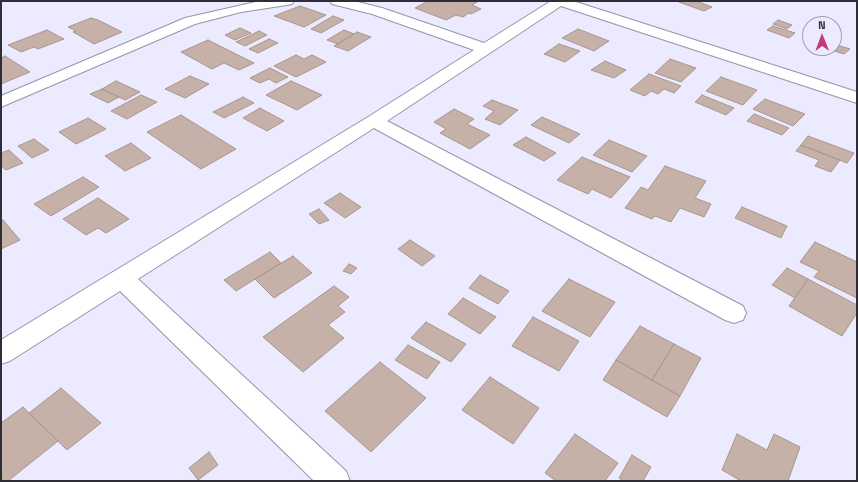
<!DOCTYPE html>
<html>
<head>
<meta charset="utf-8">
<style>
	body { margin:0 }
	#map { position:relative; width:858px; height:482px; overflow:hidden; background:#eceafe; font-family:"Space Grotesk",sans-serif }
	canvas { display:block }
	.frame { position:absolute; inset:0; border:2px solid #2f2e36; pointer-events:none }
	.north { position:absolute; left:802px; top:16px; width:40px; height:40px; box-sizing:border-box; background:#eceafe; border:1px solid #a09fae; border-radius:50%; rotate:359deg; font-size:11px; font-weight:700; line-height:16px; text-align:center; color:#2f2e36 }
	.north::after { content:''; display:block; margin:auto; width:14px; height:18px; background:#c53a72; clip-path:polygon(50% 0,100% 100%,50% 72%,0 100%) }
</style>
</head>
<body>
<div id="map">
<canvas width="858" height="482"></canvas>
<div class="frame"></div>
<div class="north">N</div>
</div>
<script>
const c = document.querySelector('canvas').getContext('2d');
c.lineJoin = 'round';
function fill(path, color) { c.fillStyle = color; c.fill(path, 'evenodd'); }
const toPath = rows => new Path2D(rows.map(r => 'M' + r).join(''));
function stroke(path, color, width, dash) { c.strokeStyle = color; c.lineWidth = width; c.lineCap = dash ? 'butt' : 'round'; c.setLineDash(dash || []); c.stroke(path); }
const building = toPath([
	[428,1,479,1,472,5,481,9,471,14,469,13,463,17,456,15,446,20,415,8,428,1],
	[676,1,696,1,712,7,704,11,676,1],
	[300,6,326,15,304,27,274,16,300,6],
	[333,16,344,20,321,33,311,29,333,16],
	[91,18,98,20,122,32,94,44,73,32,76,31,68,27,91,18],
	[778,20,792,25,787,29,773,24,778,20],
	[773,26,795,33,789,38,767,30,773,26],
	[240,28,251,33,235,40,225,35,240,28],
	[578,29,609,41,594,51,562,38,578,29],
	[47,30,64,39,38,49,34,47,21,52,8,45,47,30],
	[344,30,354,34,338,44,327,40,344,30],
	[259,31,267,35,245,46,236,42,259,31],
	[357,32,371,37,348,51,334,46,357,32],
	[269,39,278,43,258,53,249,49,269,39],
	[208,40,254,63,239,70,224,63,212,69,181,52,208,40],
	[559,44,580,51,565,62,544,54,559,44],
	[834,44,850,49,844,54,825,48,834,48,834,44],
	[296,55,304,59,312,55,326,62,296,77,274,66,296,55],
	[5,56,30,72,1,84,1,58,5,56],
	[670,59,696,68,681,82,655,73,670,59],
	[605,61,626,70,614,78,591,70,605,61],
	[270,68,288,77,276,83,269,79,260,83,250,78,270,68],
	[649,74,681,86,674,93,664,89,658,94,651,91,645,96,630,90,649,74],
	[190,76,209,84,185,98,165,89,190,76],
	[721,77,757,90,743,105,706,91,721,77],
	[116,81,140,92,125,100,102,89,116,81],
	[291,81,322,95,297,110,266,95,291,81],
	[102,89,119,97,108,103,90,94,102,89],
	[141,95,157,102,127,119,111,111,141,95],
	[702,95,734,108,726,115,695,102,702,95],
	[243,97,254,103,224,118,213,112,243,97],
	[765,99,805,114,793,126,753,109,765,99],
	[492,100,518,110,500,125,485,119,494,111,483,106,492,100],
	[260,108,284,121,267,131,243,118,260,108],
	[454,109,474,119,467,124,490,135,470,149,440,133,446,129,434,122,454,109],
	[754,114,789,128,782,135,747,121,754,114],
	[181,115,236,149,201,169,147,132,181,115],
	[542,117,580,134,569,143,531,125,542,117],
	[88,118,106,129,76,144,59,132,88,118],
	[808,136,854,153,847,163,801,145,808,136],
	[526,137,556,153,544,161,513,145,526,137],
	[34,139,49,150,32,158,18,146,34,139],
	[609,140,647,156,632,172,593,155,609,140],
	[131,143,151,158,125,171,105,156,131,143],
	[801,145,840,160,831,172,815,166,819,160,796,151,801,145],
	[9,150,23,163,6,170,1,166,1,153,9,150],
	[582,157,630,177,611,198,592,189,588,194,557,180,582,157],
	[665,166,706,181,695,198,711,204,704,217,680,208,671,222,655,216,652,219,625,208,641,187,648,190,665,166],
	[83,177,99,187,51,216,34,204,83,177],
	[340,193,361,207,345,218,324,203,340,193],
	[98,198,129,219,106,233,98,228,86,235,63,219,98,198],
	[742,207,787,226,781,238,735,218,742,207],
	[319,209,329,220,319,224,309,214,319,209],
	[3,220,20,240,1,249,1,221,3,220],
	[410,240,435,256,422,266,398,249,410,240],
	[815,242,857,262,857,298,814,277,819,271,800,262,815,242],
	[270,252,281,263,236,291,224,280,270,252],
	[293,256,312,273,274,298,255,279,293,256],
	[349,264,357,268,351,274,343,271,349,264],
	[787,268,808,279,795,298,772,285,787,268],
	[480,275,509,291,498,304,469,288,480,275],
	[569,279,615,302,590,337,542,311,569,279],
	[808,279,857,305,857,313,842,336,789,306,808,279],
	[334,286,349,297,338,306,345,312,328,325,344,338,303,372,263,337,334,286],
	[463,298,496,317,480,334,448,314,463,298],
	[533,317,579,341,559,371,512,346,533,317],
	[426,322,466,344,451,362,411,338,426,322],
	[640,326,674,344,652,380,616,360,640,326],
	[674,344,701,358,680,396,652,380,674,344],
	[408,345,440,362,427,379,395,360,408,345],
	[616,360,680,396,667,417,603,380,616,360],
	[380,362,426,398,371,452,325,411,380,362],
	[490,377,539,408,513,444,462,410,490,377],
	[61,388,101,423,67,450,29,413,61,388],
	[23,407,58,441,8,481,4,481,1,478,1,423,23,407],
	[575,434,618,463,605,481,556,481,545,473,575,434],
	[737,434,767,450,774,434,800,447,788,481,741,481,722,470,737,434],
	[209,452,218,465,198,480,189,468,209,452],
	[632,455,651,467,643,481,623,481,619,478,632,455]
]);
fill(building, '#c5b1a7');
stroke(building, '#a9968c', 1);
const minor = toPath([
	[260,1,294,1,292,4,287,5,241,12,195,24,1,107,1,96,185,18,260,1],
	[330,1,354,1,382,8,484,43,551,1,573,1,857,92,857,103,561,6,387,121,743,306,746,313,743,320,734,323,725,320,374,128,138,279,346,471,350,481,314,481,120,291,10,361,1,364,1,340,368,117,474,50,372,14,332,4,330,1]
]);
stroke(minor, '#9694a6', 2);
fill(minor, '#fff');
</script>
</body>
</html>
